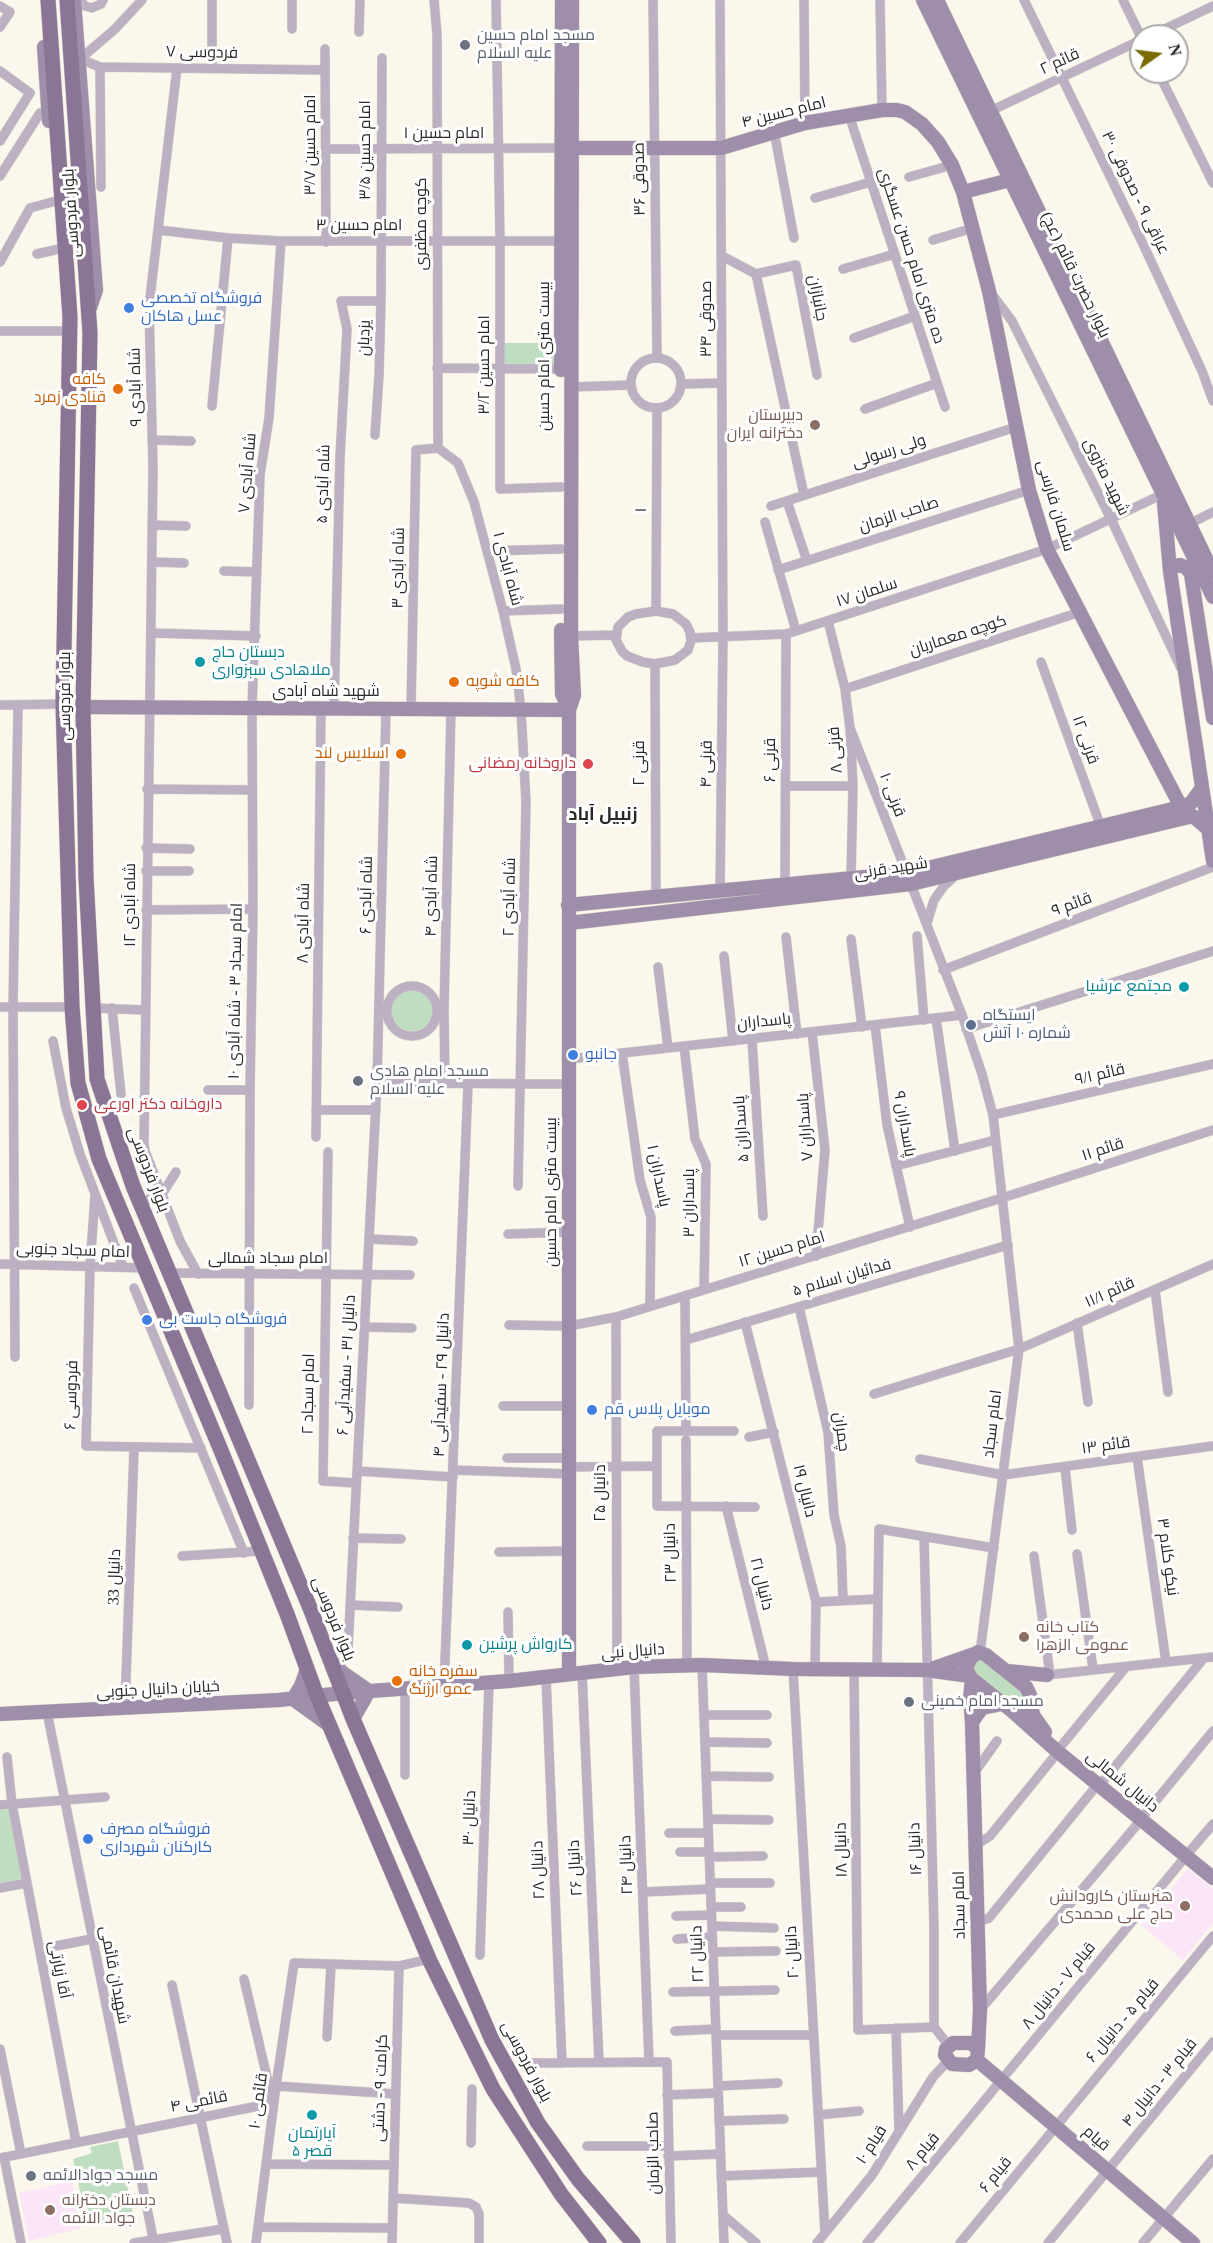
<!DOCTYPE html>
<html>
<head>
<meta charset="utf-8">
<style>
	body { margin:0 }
	#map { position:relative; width:1213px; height:2243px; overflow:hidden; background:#fcf7ec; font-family:"Times New Roman",serif }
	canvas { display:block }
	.north { position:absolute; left:1129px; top:24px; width:60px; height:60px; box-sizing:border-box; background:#fff; border:2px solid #aaa9a8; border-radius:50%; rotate:76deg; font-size:16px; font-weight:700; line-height:24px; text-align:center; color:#2b2925 }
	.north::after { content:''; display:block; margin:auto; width:21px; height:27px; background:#7b6b05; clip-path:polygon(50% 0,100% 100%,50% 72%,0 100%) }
</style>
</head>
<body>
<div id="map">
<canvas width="1213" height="2243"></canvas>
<div class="north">N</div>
</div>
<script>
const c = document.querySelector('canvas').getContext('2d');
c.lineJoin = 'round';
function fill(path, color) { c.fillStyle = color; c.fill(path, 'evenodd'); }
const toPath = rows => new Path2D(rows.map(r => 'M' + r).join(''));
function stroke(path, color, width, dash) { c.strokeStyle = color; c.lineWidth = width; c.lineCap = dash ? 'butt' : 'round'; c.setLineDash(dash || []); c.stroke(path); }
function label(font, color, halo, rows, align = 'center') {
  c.font = font + ' "Times New Roman",Cairo,serif'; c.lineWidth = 6; c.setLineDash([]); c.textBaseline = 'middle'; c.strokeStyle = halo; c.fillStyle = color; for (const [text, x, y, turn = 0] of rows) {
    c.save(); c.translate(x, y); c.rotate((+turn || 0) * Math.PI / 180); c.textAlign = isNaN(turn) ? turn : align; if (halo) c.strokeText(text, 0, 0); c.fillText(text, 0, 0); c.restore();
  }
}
fill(toPath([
	[1188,1869,1213,1889,1213,1923,1183,1960,1141,1925],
	[72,2181,81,2228,29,2241,19,2193]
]), '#fae6f7');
fill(toPath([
	[500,343,561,343,561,369,500,368],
	'391 1010a21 21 0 1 1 42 0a21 21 0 1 1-42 0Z',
	[981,1659,1021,1689,1024,1695,1024,1700,1017,1705,1011,1704,974,1674,972,1664,974,1661],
	[0,1810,11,1810,22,1883,0,1886],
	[118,2141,135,2223,126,2228,110,2224,87,2224,73,2159,92,2153,90,2147]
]), '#bfdec1');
const street = toPath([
	[80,0,85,6,92,8,101,4,103,0],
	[142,0,115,29,80,59,100,67,325,70],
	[434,0,437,34,438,448],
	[496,0,500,241,500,489,561,487],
	[653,0,657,358],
	[804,0,805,123],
	[880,0,882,110],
	[1024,0,1143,244,1202,371,1213,401],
	[1123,0,1141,37],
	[0,6,10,12,0,27],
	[292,29,292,0],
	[359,32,360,0],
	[1150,36,1213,6],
	[325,49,326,242],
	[100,67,101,187],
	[177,68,149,306,153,468,144,1143,145,1151,180,1241,198,1274],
	[212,68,212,0],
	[0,71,30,93,0,141],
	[1158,72,1213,183],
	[986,113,1141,40],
	[849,115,945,407],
	[774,131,794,238],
	[326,149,562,148],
	[0,176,40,113],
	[909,177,952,165],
	[815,198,871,182],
	[158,230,228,238,281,241,561,241],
	[933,240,973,228],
	[37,254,59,249],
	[722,256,756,274,804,495],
	[0,262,30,208,56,201],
	[843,269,895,254],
	[756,274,796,265,817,375],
	[991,293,1012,321,1111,519,1181,668],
	[0,331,70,331],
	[854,338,915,316],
	'631 383a25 25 0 1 1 50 0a25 25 0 1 1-50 0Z',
	[437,368,561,369],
	[682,384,722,383],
	[570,387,631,385],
	[212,406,228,238],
	[865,409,937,383],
	[375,435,379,375,381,301,382,58],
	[152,440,191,441],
	[438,448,458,463,474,502,503,611,516,669,521,710,526,802,518,1186],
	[787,501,807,561],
	[771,506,1016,427],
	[765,522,796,631],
	[1189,524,1213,512],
	[152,525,186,526],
	[487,551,561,549],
	[152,562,184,563],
	[778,570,1029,490],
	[224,571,257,572],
	[503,611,561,609],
	[656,611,673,614,686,624,690,632,691,641,688,650,675,660,655,664,643,662,627,656,622,651,616,640,618,627,628,617,636,614,656,611],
	[656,611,657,408],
	[828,621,845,689,850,728,853,786,851,879],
	[151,633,256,636],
	[571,636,616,635],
	[691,638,786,634,796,631,1047,549,1163,494],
	[1041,662,1101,827],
	[655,664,656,898],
	[845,689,1080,612],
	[0,705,63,704],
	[334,709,340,457,347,329,341,301,381,301],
	[411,709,416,450,438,448],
	[850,728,962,1015,982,1074,993,1115,1019,1349,980,1653],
	[786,786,853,786],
	[147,789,252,790],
	[146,848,190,849],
	[146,871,189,871],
	[785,885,786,634],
	[720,892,723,637,720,0],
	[146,910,253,909],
	[927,923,934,900,944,886,956,875],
	[917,936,924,1020],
	[786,937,797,1034],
	[851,939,862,1027],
	[724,956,733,1041],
	[658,967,668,1048],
	[943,970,1213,867],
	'387 1011a25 25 0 1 1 50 0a25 25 0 1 1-50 0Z',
	[0,1007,72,1007],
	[93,1008,146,1010],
	[112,1008,121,1094],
	[936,1018,955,1151],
	[875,1025,887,1125,910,1227],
	[966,1029,1213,951],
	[812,1032,825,1150,816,1256],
	[752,1039,763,1216],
	[53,1041,66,1108,80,1154,123,1267],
	[684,1046,695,1139,706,1164,704,1290],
	[622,1053,640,1180,651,1217,650,1306],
	[569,1059,962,1015],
	[377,1083,569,1084],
	[445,1084,444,1010,451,709],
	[208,1090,250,1090],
	[316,1110,376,1110],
	[993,1115,1213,1064],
	[316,1137,321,708],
	[328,1152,323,1481,356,1483],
	[896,1166,995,1140],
	[95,1196,90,1266,86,1446,201,1448],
	[140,1203,162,1194,176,1172],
	[508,1234,569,1232],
	[369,1239,413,1241],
	[0,1264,145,1268],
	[170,1273,410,1275],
	[134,1288,244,1553],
	[1155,1290,1168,1392],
	[685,1296,686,1431],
	[799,1307,828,1432,834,1515,841,1546,843,1599],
	[616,1317,617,1668],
	[745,1322,816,1602,815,1669],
	[1077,1323,1088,1402],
	[509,1325,569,1326,616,1317,1002,1198,1213,1130],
	[364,1327,412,1328],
	[686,1340,1008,1245],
	[15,1357,13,1007,18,705],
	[874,1394,1019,1349,1213,1264],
	[249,1405,250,1090,253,909,252,708,260,475,269,418,281,241],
	[503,1406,569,1406],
	[734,1431,657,1431,657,1506,755,1507],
	[749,1437,774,1432],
	[686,1440,687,1665],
	[1137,1457,1166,1662],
	[507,1458,569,1458],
	[920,1459,1003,1475,1213,1446],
	[569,1467,656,1466],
	[1065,1468,1072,1530],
	[453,1470,569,1474],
	[357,1471,453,1477],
	[726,1506,766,1668],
	[924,1537,934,1927,934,2027],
	[353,1538,401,1539],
	[499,1552,569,1551],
	[1077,1554,1093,1669],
	[182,1556,261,1551],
	[1034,1556,1050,1675],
	[816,1602,878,1599],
	[350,1605,398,1607],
	[508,1612,509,1681],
	[348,1648,377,1083,386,709],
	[702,1665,724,2243],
	[634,1667,649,2062],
	[793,1669,825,2233],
	[854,1670,858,2030,934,2027],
	[877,1670,879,1529,994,1548],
	[582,1672,599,2062],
	[1047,1675,1213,1657],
	[546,1677,562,2063],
	[444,1686,468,1084],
	[125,1708,134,1448],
	[47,1712,154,2243],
	[704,1715,767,1715],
	[705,1742,767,1743],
	[1062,1745,1126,1667],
	[7,1757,12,1804,76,2142],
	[974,1773,997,1741],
	[405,1775,405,1689],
	[706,1776,769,1777],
	[1104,1780,1204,1658],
	[0,1805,105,1797],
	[1145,1814,1213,1731],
	[708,1819,769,1820],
	[669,1833,708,1833],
	[976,1845,990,1836,1058,1752],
	[1190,1851,1213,1824],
	[680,1852,709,1852],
	[709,1857,763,1856],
	[710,1883,770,1883],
	[0,1888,27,1883],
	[644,1892,710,1889],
	[711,1907,741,1907],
	[676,1916,711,1915],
	[977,1922,989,1918,1098,1784],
	[712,1926,774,1928],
	[677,1939,712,1937],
	[40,1949,92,1939],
	[713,1952,776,1951],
	[480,1955,489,1682],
	[172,1985,227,2243],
	[673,1992,775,1990],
	[980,2010,1141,1820],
	[934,2027,949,2046],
	[896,2028,899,2131],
	[675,2031,716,2029],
	[716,2035,813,2035],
	[327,2037,331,1965],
	[0,2049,21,2154],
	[526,2063,667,2062,671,2243],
	[276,2086,396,2094],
	[718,2086,778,2083],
	[667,2095,718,2093],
	[818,2115,859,2111],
	[719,2121,784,2119],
	[471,2143,472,2089],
	[587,2146,668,2146],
	[668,2156,720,2154],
	[4,2157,21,2243],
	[0,2158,273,2103,244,1979],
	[266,2164,394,2165],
	[721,2176,821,2172],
	[393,2198,469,2203,476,2207,479,2214,479,2243],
	[723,2215,756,2243],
	[258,2227,392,2228],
	[134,2243,223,2229],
	[256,2243,276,2086,294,1963,399,1966],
	[392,2243,399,1966,429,1959],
	[817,2243,872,2175,933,2077,948,2061],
	[867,2243,1186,1856],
	[960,2243,1213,1936],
	[1048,2243,1213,2042],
	[1143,2243,1213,2159]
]);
const secondary = toPath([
	[74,0,96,290,90,308],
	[923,0,1213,597],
	[937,0,1213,573],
	[44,47,49,121],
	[562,148,721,148,805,123,882,110,897,110,905,112,922,124,938,142,952,165,963,192,989,291,1029,490,1047,549,1181,807],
	[963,192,1010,180],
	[561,370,562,0],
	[1164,503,1170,571,1213,861],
	[1170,571,1173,567,1180,565,1187,568,1191,574,1213,718],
	[561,630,562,694,569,710],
	[83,707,569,710],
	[568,905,907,873,1181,807,1191,803,1202,788],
	[569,923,911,884,1193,816,1208,829],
	[978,1652,986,1655,1026,1687,1030,1695,1027,1705,1017,1711,1011,1710,972,1679,966,1669,970,1659,978,1652],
	[331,1661,343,1673,369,1691,353,1719],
	[934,1668,974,1654],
	[307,1669,301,1686,293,1699,329,1725],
	[1007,1671,1047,1675],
	[569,1674,569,710,574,695,571,636,572,0],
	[972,1679,970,1699,972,1722,980,2010,978,2049],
	[1030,1699,1033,1715,1045,1732],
	[1011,1710,1058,1752,1213,1878],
	[0,1714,279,1700,343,1693,509,1681,634,1667,702,1665,793,1669,926,1670,970,1676],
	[972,1722,982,1708,1002,1704],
	[953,2043,971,2043,978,2049,977,2060,969,2065,952,2064,945,2055,946,2049,953,2043],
	[977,2060,1193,2243]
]);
const primary = toPath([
	[48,0,70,317,63,704,72,1007,78,1083,99,1159,220,1448,287,1614,317,1696,429,1959,493,2089,561,2194,599,2243],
	[67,0,90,333,83,707,86,878,97,1079,133,1186,310,1608,353,1719,492,2040,538,2123,578,2179,633,2243]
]);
stroke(street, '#d6d2c8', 10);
stroke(secondary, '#d6d2c8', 15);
stroke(primary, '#d6d2c8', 16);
stroke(street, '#bcb0c3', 9);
stroke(secondary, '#9f8ea9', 14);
stroke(primary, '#8a7596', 15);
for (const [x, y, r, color] of [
	[465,45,6,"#6b7280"],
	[129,308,6,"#3f7fe0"],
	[118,389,6,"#e8710a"],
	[815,425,6,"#8d6e63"],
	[200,662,6,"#0f9aa8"],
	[454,682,6,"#e8710a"],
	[401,754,6,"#e8710a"],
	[588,764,6,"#e0444e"],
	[1184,987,6,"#0f9aa8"],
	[971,1025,6,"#5c6f8a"],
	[573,1055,6,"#3f7fe0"],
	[358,1081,6,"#6b7280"],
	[82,1105,6,"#e0444e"],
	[147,1320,6,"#3f7fe0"],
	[592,1410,6,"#3f7fe0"],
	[1024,1637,6,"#8d6e63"],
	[467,1645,6,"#0f9aa8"],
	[397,1681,6,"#e8710a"],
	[909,1702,6,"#6b7280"],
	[88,1839,6,"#3f7fe0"],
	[1185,1906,6,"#8d6e63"],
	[312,2115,6,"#0f9aa8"],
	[31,2176,6,"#6b7280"],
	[50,2210,6,"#8d6e63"]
]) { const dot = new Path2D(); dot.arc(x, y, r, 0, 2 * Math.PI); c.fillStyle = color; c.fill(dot); stroke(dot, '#fff', 2); }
label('16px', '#5b616d', '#fff', [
	["مسجد امام حسین",477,36],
	["علیه السلام",477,54],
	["مسجد امام هادی",370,1072],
	["علیه السلام",370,1090],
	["مسجد امام خمینی",921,1702],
	["مسجد جوادالائمه",43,2176]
], 'left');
label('16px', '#2b2925', '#fff', [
	["فردوسی ۷",202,53,1],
	["قائم ۲",1060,62,-25],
	["امام حسین ۴",784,113,-14],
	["امام حسین ۱",444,134],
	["امام حسین ۳/۷",311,145,-90],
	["امام حسین ۳/۵",366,150,-90],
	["صدوقی ۳۶",640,179,-91],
	["عراقی ۹ - صدوقی ۳۰",1135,193,64],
	["بلوار فردوسی",72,213,-94],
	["کوچه مظفری",422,224,-90],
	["امام حسین ۳",359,226],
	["ده متری امام حسن عسگری",911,256,72],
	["بلوار حضرت قائم (عج)",1075,275,64],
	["جانبازان",817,298,79],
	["صدوقی ۳۴",707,319,-90],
	["یزدیان",365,338,-88],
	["بیست متری امام حسین",545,356,-90],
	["امام حسین ۳/۲",485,365,-90],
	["شاه آبادی ۹",136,387,-91],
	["ولی رسولی",889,452,-18],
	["شاه آبادی ۷",248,473,-85],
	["شهید منزوی",1106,477,64],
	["شاه آبادی ۵",324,484,-88],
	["سلمان فارسی",1055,506,73],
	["۱",642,510,-90],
	["صاحب الزمان",899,515,-18],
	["شاه آبادی ۳",399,568,-89],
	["شاه آبادی ۱",507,569,75],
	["سلمان ۱۷",867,593,-18],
	["کوچه معماریان",958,636,-18],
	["شهید شاه آبادی",326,692],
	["بلوار فردوسی",66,696,-90],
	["قرنی ۱۲",1085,740,70],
	["قرنی ۸",836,750,-94],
	["قرنی ۶",771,760,-90],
	["قرنی ۲",640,763,-90],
	["قرنی ۴",707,764,-89],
	["قرنی ۱۰",892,795,69],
	["شهید قرنی",891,869,-9],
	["شاه آبادی ۶",367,895,-89],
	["شاه آبادی ۴",432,896,-89],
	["شاه آبادی ۲",510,897,-89],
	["شاه آبادی ۱۲",131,905,-90],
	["قائم ۹",1072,905,-21],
	["شاه آبادی ۸",304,923,-89],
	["امام سجاد ۳ - شاه آبادی ۱۰",236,991,-89],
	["پاسداران",764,1022,-6],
	["قائم ۹/۱",1100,1075,-13],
	["پاسداران ۹",904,1124,80],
	["پاسداران ۷",806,1127,-94],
	["پاسداران ۵",742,1129,-94],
	["قائم ۱۱",1103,1150,-18],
	["بلوار فردوسی",148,1170,69],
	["پاسداران ۱",658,1176,78],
	["بیست متری امام حسین",552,1192,-90],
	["پاسداران ۳",690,1203,-90],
	["امام حسین ۱۲",782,1250,-17],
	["امام سجاد جنوبی",73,1251,2],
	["امام سجاد شمالی",268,1259],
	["فدائیان اسلام ۵",842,1278,-16],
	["قائم ۱۱/۱",1110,1293,-24],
	["دانیال ۳۱ - سفیدآبی ۶",347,1365,-87],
	["دانیال ۲۹ - سفیدآبی ۴",442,1385,-88],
	["امام سجاد ۲",309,1394,-89],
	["فردوسی ۶",72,1395,-88],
	["امام سجاد",993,1424,-83],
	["چمران",841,1432,82],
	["قائم ۱۳",1106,1446,-8],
	["دانیال ۱۹",804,1491,76],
	["دانیال ۲۵",601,1493,-90],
	["دانیال ۲۳",671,1553,-91],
	["نیکو کلام ۳",1167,1557,82],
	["دانیال 33",115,1577,-88],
	["دانیال ۲۱",761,1584,76],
	["بلوار فردوسی",333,1619,68],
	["دانیال نبی",633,1652,-4],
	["خیابان دانیال جنوبی",158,1690,-3],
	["دانیال شمالی",1122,1782,39],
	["دانیال ۳۰",470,1818,-88],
	["دانیال ۱۶",916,1849,-92],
	["دانیال ۱۸",842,1850,-91],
	["دانیال ۲۴",627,1865,-92],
	["دانیال ۲۶",576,1868,-93],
	["دانیال ۲۸",539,1870,-92],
	["امام سجاد",960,1905,-91],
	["دانیال ۲۰",793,1952,-93],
	["دانیال ۲۲",698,1954,-92],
	["آقا زیارتی",59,1970,79],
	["شهیدان قائمی",114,1975,79],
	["قیام ۷ - دانیال ۸",1059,1986,-51],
	["قیام ۵ - دانیال ۶",1123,2021,-50],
	["بلوار فردوسی",526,2062,62],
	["قیام ۳ - دانیال ۴",1160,2083,-51],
	["کرامت ۹ - دشتی",381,2088,-88],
	["قائمی ۱۰",259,2101,-82],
	["قائمی ۴",199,2102,-11],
	["قیام",1096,2139,41],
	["قیام ۱۰",872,2145,-57],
	["قیام ۸",923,2152,-50],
	["صاحب الزمان",654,2153,-91],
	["قیام ۶",996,2175,-51]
]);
label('16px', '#366cbe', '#fff', [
	["فروشگاه تخصصی",141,299],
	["عسل هاکان",141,317],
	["جانبو",585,1055],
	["فروشگاه جاست بی",159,1320],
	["موبایل پلاس قم",604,1410],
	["فروشگاه مصرف",100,1830],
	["کارکنان شهرداری",100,1848]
], 'left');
label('16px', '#c56008', '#fff', [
	["کافه",106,380],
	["قنادی زمرد",106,398],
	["کافه شوپه",466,682,"left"],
	["اسلایس لند",389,754],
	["سفره خانه",409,1672,"left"],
	["عمو ارژنگ",409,1690,"left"]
], 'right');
label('16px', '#785e54', '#fff', [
	["دبیرستان",803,416],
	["دخترانه ایران",803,434],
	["کتاب خانه",1036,1628,"left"],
	["عمومی الزهرا",1036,1646,"left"],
	["هنرستان کارودانش",1173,1897],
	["حاج علی محمدی",1173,1915],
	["دبستان دخترانه",62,2201,"left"],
	["جواد الائمه",62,2219,"left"]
], 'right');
label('16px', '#0d838f', '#fff', [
	["دبستان حاج",212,653],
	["ملاهادی سبزواری",212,671],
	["مجتمع عرشیا",1172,987,"right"],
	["کارواش پرشین",479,1645],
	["آپارتمان",312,2134,"center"],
	["قصر ۵",312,2152,"center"]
], 'left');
label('16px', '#be3a42', '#fff', [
	["داروخانه رمضانی",576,764],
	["داروخانه دکتر اورعی",94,1105,"left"]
], 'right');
label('16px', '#4e5e75', '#fff', [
	["ایستگاه",983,1016],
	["شماره ۱۰ آتش",983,1034]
], 'left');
label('bold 18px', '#2b2925', '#fff', [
	["زنبیل آباد",603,815]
]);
</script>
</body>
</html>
